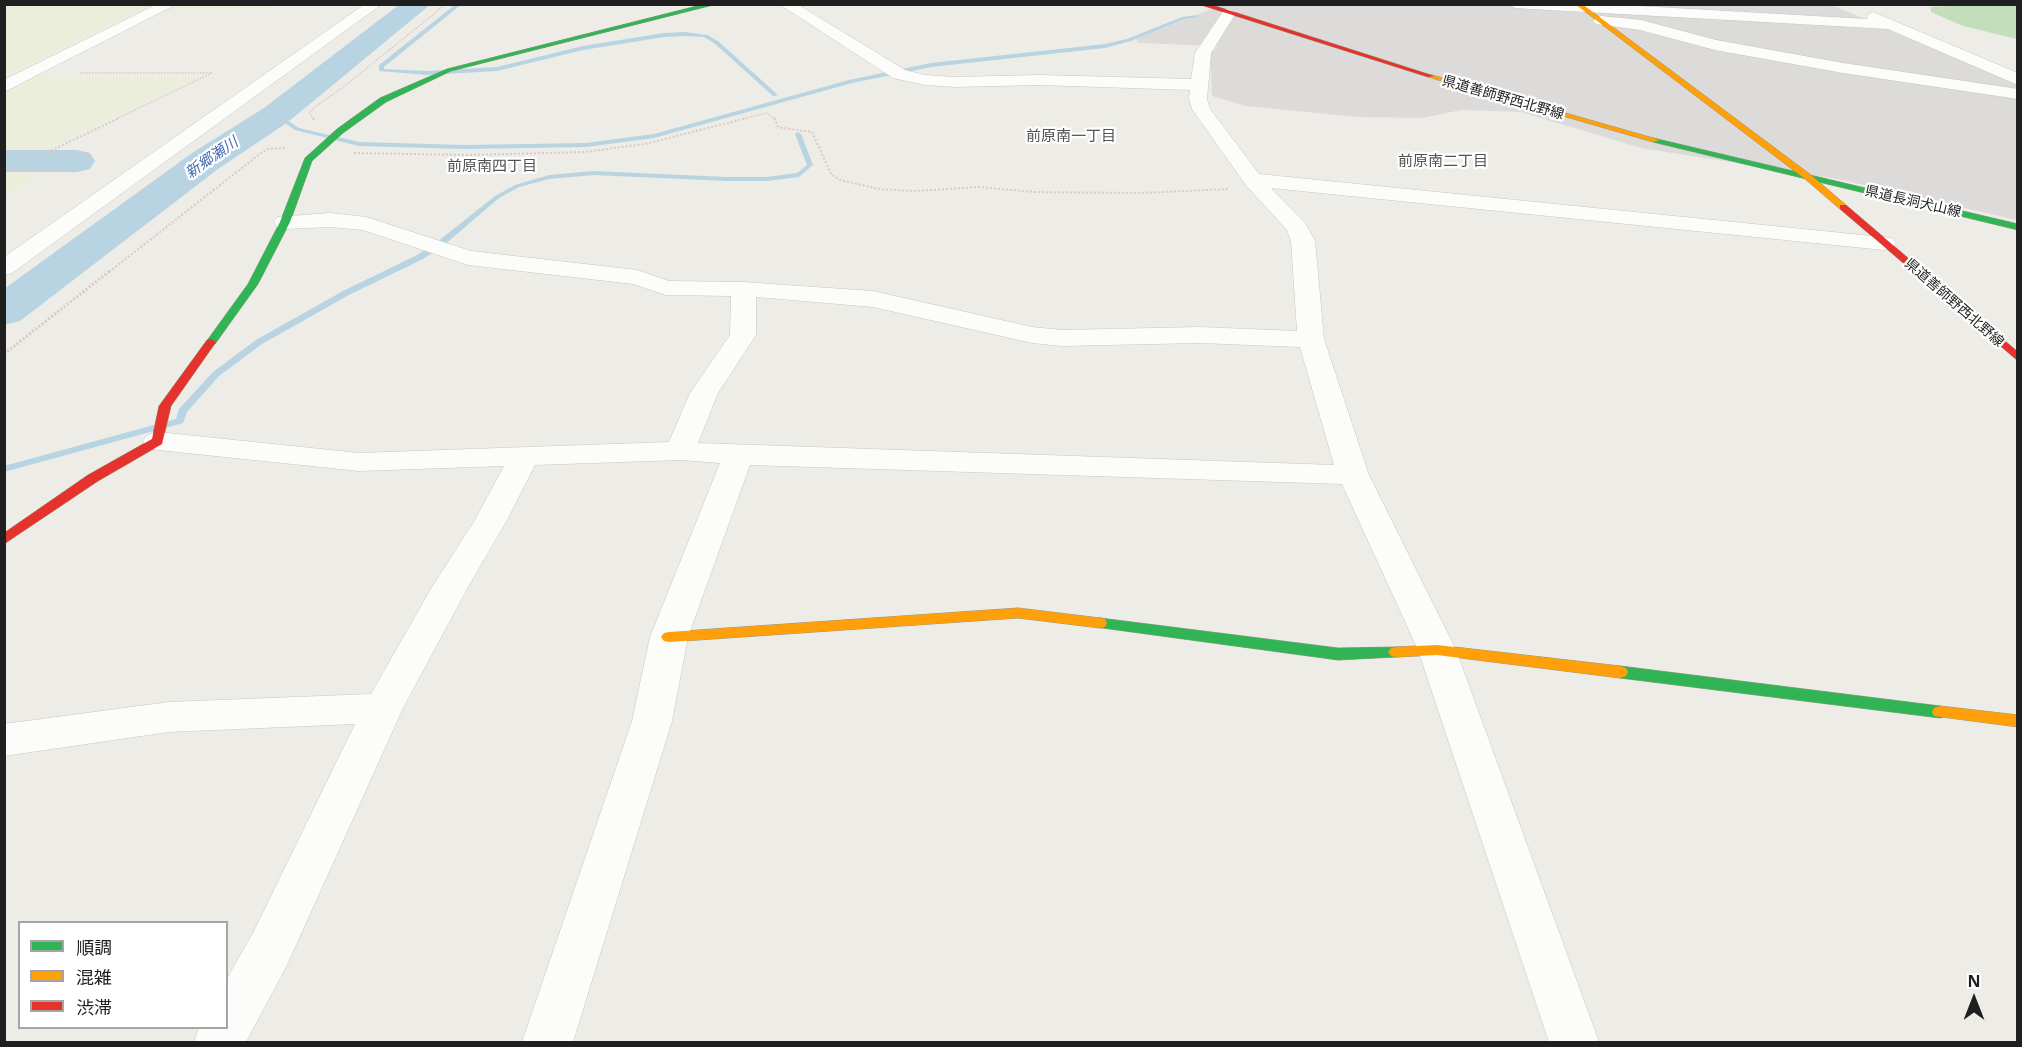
<!DOCTYPE html>
<html>
<head>
<meta charset="utf-8">
<style>
	body { margin:0 }
	#map { position:relative; width:2022px; height:1047px; overflow:hidden; background:#edece7; font-family:"Open Sans","Noto Sans JP",sans-serif }
	canvas { display:block }
	.frame { position:absolute; inset:0; border:6px solid #1f1f1f; pointer-events:none }
	.legend { position:absolute; left:18px; top:921px; width:210px; height:108px; box-sizing:border-box; background:#fff; border:2px solid #a5a5a5; margin:0; padding:8px 10px; list-style:none; font-size:18px; color:#1f1f1f }
	.legend li { display:flex; align-items:center; gap:12px; height:30px }
	.legend b { width:30px; border:2px solid #a5a5a5 }
	.north { position:absolute; left:1944px; top:969px; width:60px; height:60px; -webkit-text-stroke:4px #fff; paint-order:stroke; rotate:0deg; font-size:16px; font-weight:700; line-height:24px; text-align:center; color:#1f1f1f }
	.north::after { content:''; display:block; margin:auto; width:21px; height:27px; background:#1f1f1f; clip-path:polygon(50% 0,100% 100%,50% 72%,0 100%) }
</style>
</head>
<body>
<div id="map">
<canvas width="2022" height="1047"></canvas>
<div class="frame"></div>
<ul class="legend">
<li><b style="height:8px;background:#30b455"></b>順調</li>
<li><b style="height:8px;background:#ff9f0a"></b>混雑</li>
<li><b style="height:8px;background:#e5322d"></b>渋滞</li>
</ul>
<div class="north">N</div>
</div>
<script>
const c = document.querySelector('canvas').getContext('2d');
c.lineJoin = 'round';
function fill(path, color) { c.fillStyle = color; c.fill(path, 'evenodd'); }
const toPath = rows => new Path2D(rows.map(r => 'M' + r).join(''));
function stroke(path, color, width, dash) { c.strokeStyle = color; c.lineWidth = width; c.lineCap = dash ? 'butt' : 'round'; c.setLineDash(dash || []); c.stroke(path); }
function label(font, color, halo, rows, align = 'center') {
  c.font = font + ' "Open Sans","Noto Sans JP",sans-serif'; c.lineWidth = 4.5; c.setLineDash([]); c.textBaseline = 'middle'; c.strokeStyle = halo; c.fillStyle = color; for (const [text, x, y, turn = 0] of rows) {
    c.save(); c.translate(x, y); c.rotate((+turn || 0) * Math.PI / 180); c.textAlign = isNaN(turn) ? turn : align; if (halo) c.strokeText(text, 0, 0); c.fillText(text, 0, 0); c.restore();
  }
}
fill(toPath([
	[1221,5,1832,5,2017,84,2017,220,1838,179,1641,148,1521,112,1461,110,1422,118,1357,117,1246,106,1212,96,1210,54,1218,46,1138,43,1136,39]
]), '#dcdbd9');
fill(toPath([
	[4,5,281,5,276,8,139,9,9,76,197,78,5,168],
	[5,172,45,173,5,197]
]), '#ebeeda');
fill(toPath([
	[1968,5,2017,5,2017,39,1963,26,1931,12,1931,7]
]), '#c3debb');
fill(toPath([
	[456,4,462,4,384,67,384,69,427,71,497,67,583,46,664,33,685,32,707,35,718,41,778,95,773,96,714,43,704,37,685,36,664,37,583,50,497,71,427,75,379,71,379,65,456,4],
	[1196,15,1198,17,1185,19,1131,41,1105,48,931,67,852,83,654,138,586,147,465,149,359,146,295,130,273,115,278,114,299,128,359,142,465,145,586,143,654,134,849,80,931,63,1105,44,1127,39,1182,17,1196,15],
	[798,132,801,134,813,165,799,177,767,181,726,181,594,175,549,179,519,187,499,198,443,246,423,259,349,295,262,344,219,376,187,412,183,423,4,472,4,466,176,419,179,409,213,372,256,340,343,291,417,255,437,242,495,196,515,185,549,175,594,171,726,177,767,177,797,173,807,165,795,134,798,132]
]), '#b8d4e2');
fill(toPath([
	[400,4,431,4,288,122,218,169,20,321,4,325,4,289,192,153,264,108,400,4],
	[4,150,77,150,90,153,95,161,90,169,77,172,4,172,4,150]
]), '#b8d4e2');
const street = toPath([
	[157,4,177,4,4,92,4,80,157,4],
	[365,4,382,4,12,273,4,275,4,257,365,4],
	[779,4,797,4,905,70,925,75,956,77,1039,75,1191,79,1195,53,1224,10,1229,9,1236,13,1211,53,1207,99,1210,109,1259,174,1892,238,1896,243,1892,248,1884,250,1271,188,1305,223,1315,241,1324,339,1369,475,1456,650,1599,1042,1549,1042,1418,650,1342,484,750,465,688,637,672,721,573,1042,522,1042,632,721,650,637,720,463,680,460,535,465,507,520,468,587,403,708,287,965,246,1042,194,1042,199,1028,226,1028,226,980,253,933,355,724,169,732,4,756,4,724,169,702,371,694,432,587,475,520,504,466,359,471,158,450,147,447,143,441,147,435,158,432,359,453,669,442,690,393,730,335,731,296,666,295,633,284,468,265,363,230,330,227,285,229,277,227,274,222,277,217,330,213,366,217,471,251,637,270,669,281,743,282,873,291,1032,327,1062,330,1200,327,1297,331,1291,241,1287,230,1245,184,1192,109,1189,99,1190,90,1039,85,956,87,925,85,893,78,779,4],
	[756,297,873,307,1032,343,1062,346,1200,343,1300,347,1334,465,698,443,718,393,756,335,756,297],
	[1508,4,1604,4,1867,19,1868,14,1873,12,2018,73,2018,85,1888,29,1515,8,1508,4],
	[1601,16,1641,20,1716,40,1843,63,2018,89,2018,99,1843,73,1715,50,1640,30,1596,24,1593,21,1596,18,1601,16]
]);
const fast = toPath([
	[705,4,717,4,451,71,386,102,343,133,312,161,290,222,258,284,215,344,211,345,206,342,248,284,280,222,305,158,337,129,380,98,447,69,705,4],
	[1653,138,2018,224,2018,230,1653,142,1653,138],
	[1100,618,1338,648,1396,647,1401,648,1404,652,1401,656,1396,657,1338,660,1095,627,1093,623,1095,619,1100,618],
	[1620,666,1940,706,1946,708,1948,712,1946,716,1940,718,1620,678,1614,676,1612,672,1614,668,1620,666]
]);
const slow = toPath([
	[1575,4,1582,4,1811,175,1846,205,1846,209,1840,209,1805,179,1575,4],
	[1428,75,1432,75,1660,140,1653,142,1428,77,1428,75],
	[1018,608,1100,618,1105,619,1107,623,1105,627,1100,628,1018,618,669,642,664,641,661,637,664,633,669,632,1018,608],
	[1437,645,1620,666,1626,668,1628,672,1626,676,1620,678,1437,655,1396,657,1391,656,1388,652,1391,648,1396,647,1437,645],
	[1940,706,2018,715,2018,727,1934,716,1932,712,1934,708,1940,706]
]);
const jam = toPath([
	[1198,4,1209,4,1434,76,1428,77,1198,4],
	[1840,205,1846,205,2018,352,2018,361,1840,209,1840,205],
	[211,339,216,342,171,406,162,444,98,481,4,544,4,533,88,475,152,439,159,406,207,340,211,339]
]);
stroke(street, '#c6c6c3', 1);
stroke(fast, '#93987e', 1);
stroke(slow, '#93987e', 1);
stroke(jam, '#93987e', 1);
stroke(toPath([
	[470,5,473,4],
	[80,73,212,73,116,119],
	[314,119,309,113,315,107,346,85,446,4],
	[742,119,766,113,775,119]
]), '#d7cbc7', 1.5, [1.5, 1.5]);
stroke(toPath([
	[313,118,315,121],
	[775,118,777,126,782,128,812,132,831,174,840,180,879,189,914,191,979,187,1034,192,1141,193,1229,189],
	[354,153,470,155,584,152,645,144,747,118],
	[4,154,92,154],
	[44,154,119,118],
	[4,168,70,168],
	[109,272,261,153,268,149,287,148]
]), '#d7cbc7', 2, [2, 2]);
stroke(toPath([
	[4,354,111,270]
]), '#d7cbc7', 3, [2, 2]);
fill(street, '#fcfcfb');
fill(fast, '#30b455');
fill(slow, '#ff9f0a');
fill(jam, '#e5322d');
label('14px', '#1f1f1f', '#fff', [
	["県道善師野西北野線",1503,98,16],
	["県道長洞犬山線",1913,202,13],
	["県道善師野西北野線",1954,303,41]
]);
label('15px', '#525252', '#fff', [
	["前原南一丁目",1071,137],
	["前原南二丁目",1443,162],
	["前原南四丁目",492,167]
]);
label('italic 15px', '#456db5', '#fff', [
	["新郷瀬川",212,158,-35]
]);
</script>
</body>
</html>
